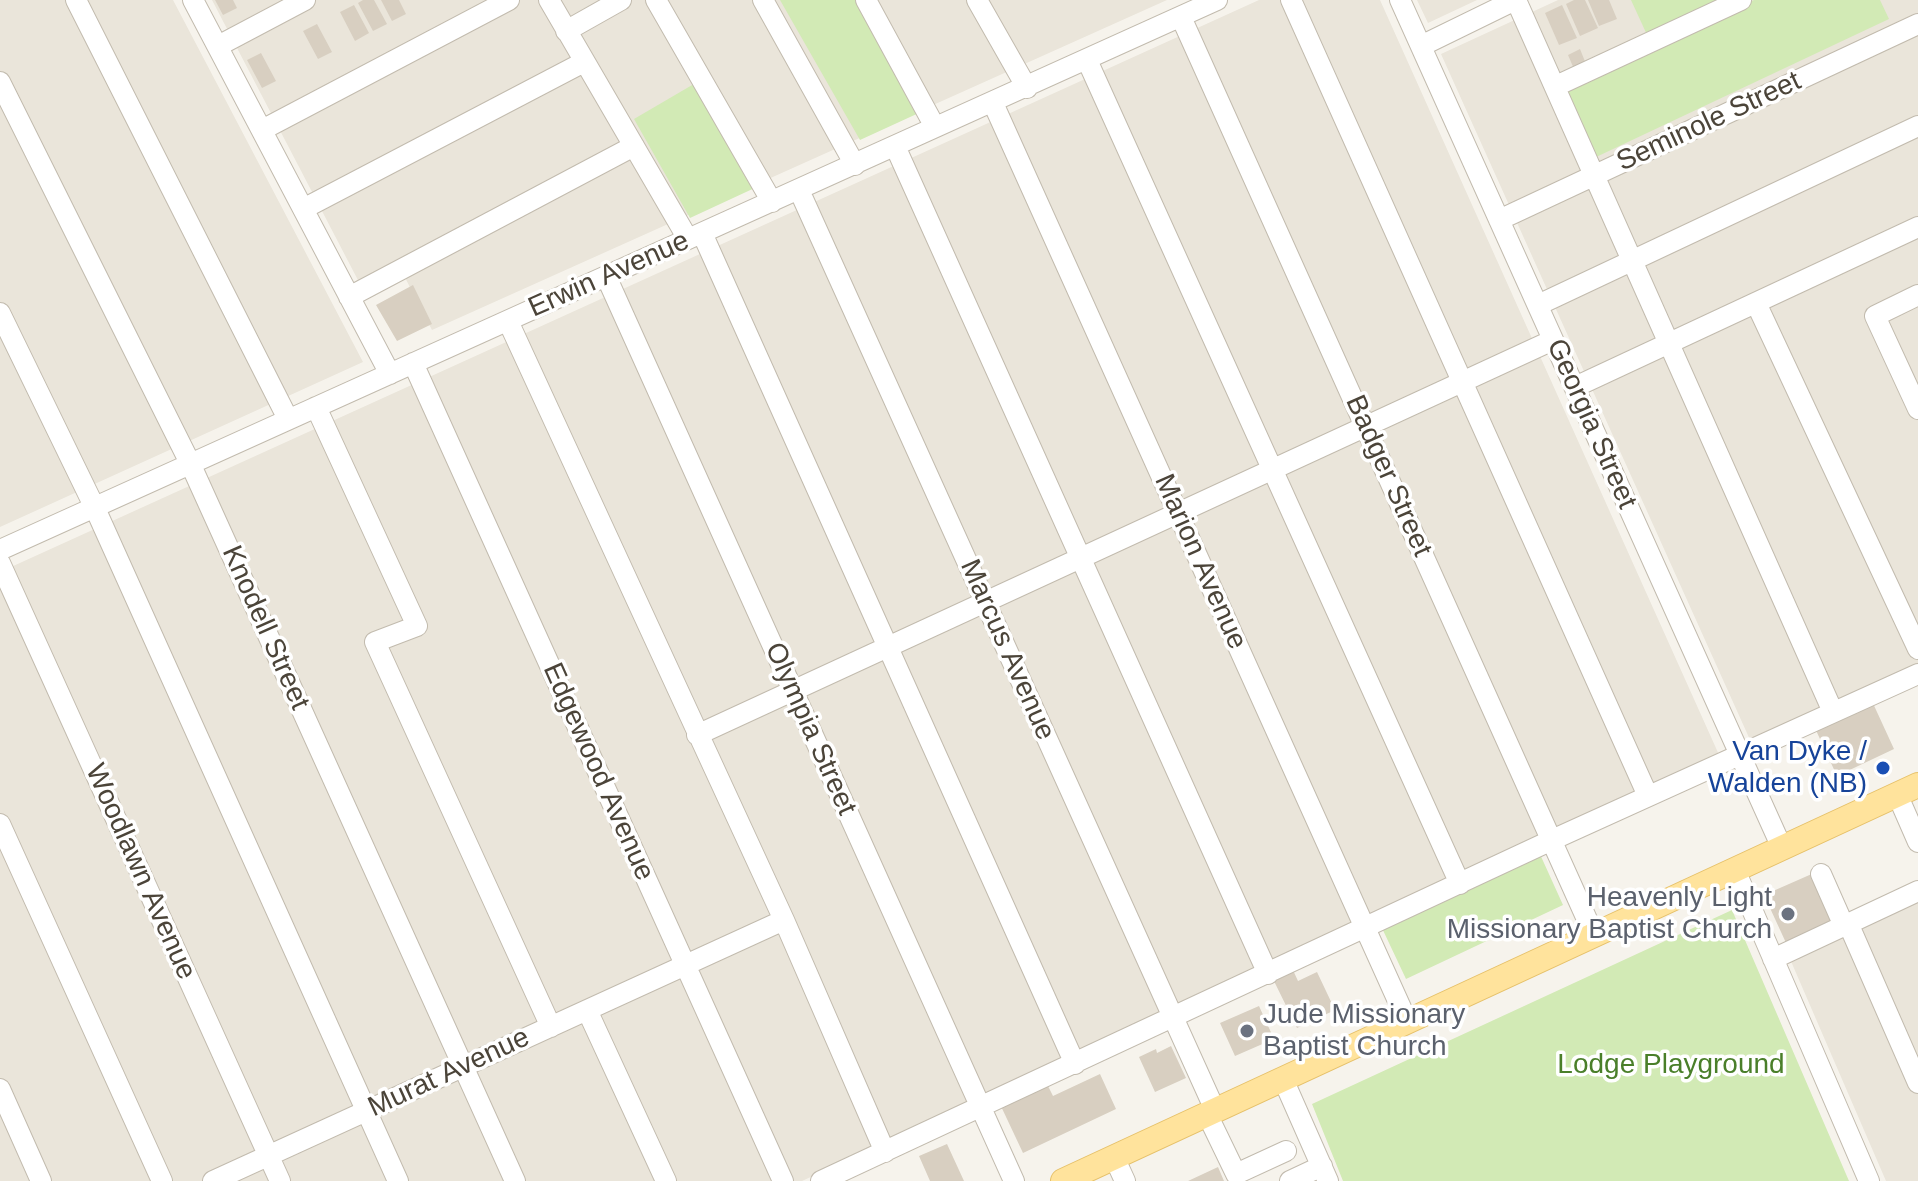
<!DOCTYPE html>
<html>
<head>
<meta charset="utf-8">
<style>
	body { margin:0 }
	canvas { display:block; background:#f6f3ec }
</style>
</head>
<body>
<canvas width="1918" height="1181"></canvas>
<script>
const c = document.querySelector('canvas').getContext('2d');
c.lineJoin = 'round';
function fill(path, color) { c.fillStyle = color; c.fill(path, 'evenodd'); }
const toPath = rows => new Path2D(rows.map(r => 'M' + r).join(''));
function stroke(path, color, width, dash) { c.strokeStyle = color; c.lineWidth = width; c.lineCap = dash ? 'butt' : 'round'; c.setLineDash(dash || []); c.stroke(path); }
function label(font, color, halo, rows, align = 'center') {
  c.font = font + ' Arial,sans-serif'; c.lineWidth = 7; c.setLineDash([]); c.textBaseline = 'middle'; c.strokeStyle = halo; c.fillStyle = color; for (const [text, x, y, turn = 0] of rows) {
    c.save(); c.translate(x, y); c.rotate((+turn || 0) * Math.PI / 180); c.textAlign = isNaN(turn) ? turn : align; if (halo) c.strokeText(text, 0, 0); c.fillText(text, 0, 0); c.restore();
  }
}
fill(toPath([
	[0,0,173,0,363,362,0,527],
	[212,0,1167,0,432,330,398,264,360,284],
	[1259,0,1380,0,1720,757,802,1181,0,1181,0,572],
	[1417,0,1477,0,1428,23],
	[1558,0,1918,0,1918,666,1751,742,1441,54],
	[1918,900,1918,1181,1886,1181,1790,959]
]), '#eae5da');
fill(toPath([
	[780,0,860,0,921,112,860,140],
	[1631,0,1728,0,1648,37],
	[1754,0,1880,0,1889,19,1594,158,1563,90],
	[699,81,759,186,690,218,634,119],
	[1539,852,1563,905,1406,979,1381,926],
	[1732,910,1849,1181,1343,1181,1312,1104]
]), '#d2eab5');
fill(toPath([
	[215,0,233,0,237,8,223,15],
	[363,0,374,0,387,24,373,31,358,3],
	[381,0,399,0,406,14,392,21],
	[1574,0,1585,0,1598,28,1580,36,1566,4],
	[1588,0,1609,0,1617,19,1599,26],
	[354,5,369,33,355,41,340,12],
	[1562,5,1577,38,1559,45,1545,13],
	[317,24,332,52,318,59,303,31],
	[1580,49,1586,64,1574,69,1568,55],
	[261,53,276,81,262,88,247,60],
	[413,285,432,324,397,341,376,305],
	[1871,699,1894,749,1837,776,1814,726],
	[1814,873,1836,922,1787,945,1764,895],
	[1292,968,1298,981,1317,972,1335,1010,1297,1028,1272,977],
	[1259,1006,1274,1039,1235,1056,1220,1023],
	[1171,1046,1186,1078,1155,1092,1139,1057,1156,1049,1157,1053],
	[1100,1074,1116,1109,1023,1153,999,1102,1045,1080,1053,1096],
	[947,1144,964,1181,930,1181,919,1156],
	[1218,1167,1224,1181,1188,1181]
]), '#d8cfc1');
const minor = toPath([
	[76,0,288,419],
	[193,0,390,374],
	[549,0,688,239],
	[656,0,772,202],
	[763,0,855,165],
	[866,0,935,127],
	[977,0,1027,88],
	[1291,0,1648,796],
	[1400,0,1782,848],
	[1516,0,1833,712],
	[1181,17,1594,935],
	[566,31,621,0],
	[218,46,305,0],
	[1421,46,1515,0],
	[1087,60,1460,884],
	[0,82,190,463,515,1181],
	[1556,86,1741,0],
	[993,103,1407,1021],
	[262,130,509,0],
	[895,146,1268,974],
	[799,190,1215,1110],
	[303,209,584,62],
	[1499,220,1918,24],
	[702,233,1075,1064],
	[606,276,1014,1181],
	[1918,295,1875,316,1918,409],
	[349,297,634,146],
	[1756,303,1918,649],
	[1538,305,1918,126],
	[0,313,94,506,398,1181],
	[508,321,784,920,885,1152],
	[413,363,783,1181],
	[1575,387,1918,227],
	[316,407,417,626,375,642,551,1027],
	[0,550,1217,0],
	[0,563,280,1181],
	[697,735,1553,340],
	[1897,794,1918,842],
	[0,824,162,1181],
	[1735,870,1869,1181],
	[1821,874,1844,926],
	[1848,923,1918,1083],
	[1773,959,1918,891],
	[587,1010,666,1181],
	[1283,1079,1328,1181],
	[0,1089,41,1181],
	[1207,1114,1236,1174,1286,1151],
	[1114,1157,1125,1181],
	[213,1181,784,920],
	[821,1181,1552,840,1918,674],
	[1290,1181,1322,1166]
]);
const major = toPath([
	[1063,1181,1918,785]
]);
stroke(minor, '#c2bbae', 22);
stroke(major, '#e6c16a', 26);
stroke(minor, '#fff', 20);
stroke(major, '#ffe39c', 24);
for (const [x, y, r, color] of [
	[1883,768,8,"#1a4fb4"],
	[1788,914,8,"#6b7280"],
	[1247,1031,8,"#6b7280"]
]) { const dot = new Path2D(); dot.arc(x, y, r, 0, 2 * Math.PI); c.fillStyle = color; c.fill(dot); stroke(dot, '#fff', 3); }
label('28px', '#4b4439', '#fff', [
	["Seminole Street",1709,122,-25],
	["Erwin Avenue",609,275,-24],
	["Georgia Street",1591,424,66],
	["Badger Street",1388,476,66],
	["Marion Avenue",1200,562,66],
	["Knodell Street",265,628,66],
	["Marcus Avenue",1007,650,66],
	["Olympia Street",810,729,66],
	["Edgewood Avenue",598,772,66],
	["Woodlawn Avenue",140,872,66],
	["Murat Avenue",449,1073,-25]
]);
label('28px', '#164399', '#fff', [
	["Van Dyke /",1867,752],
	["Walden (NB)",1867,784]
], 'right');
label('28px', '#5b616d', '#fff', [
	["Heavenly Light",1772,898],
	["Missionary Baptist Church",1772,930],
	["Jude Missionary",1263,1015,"left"],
	["Baptist Church",1263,1047,"left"]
], 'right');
label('28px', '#4a7f2a', '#fff', [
	["Lodge Playground",1671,1065]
]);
</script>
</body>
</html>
